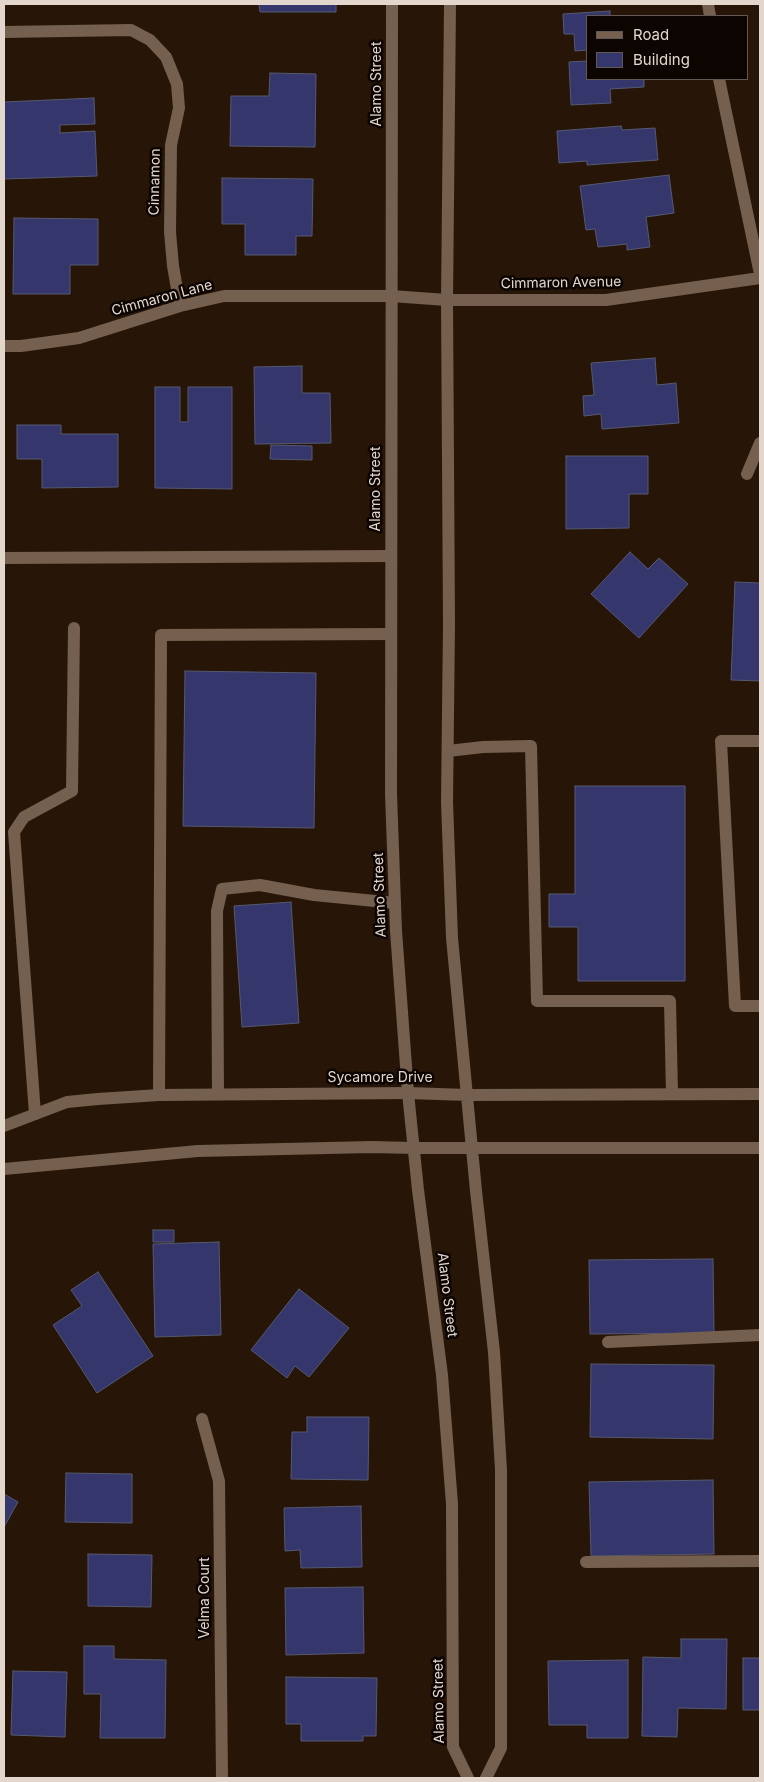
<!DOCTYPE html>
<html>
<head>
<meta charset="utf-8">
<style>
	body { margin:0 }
	#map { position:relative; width:764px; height:1782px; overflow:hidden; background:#271607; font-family:Inter,sans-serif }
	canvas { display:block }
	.frame { position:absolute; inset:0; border:5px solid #e3d7cd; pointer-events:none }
	.legend { position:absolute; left:586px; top:15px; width:162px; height:65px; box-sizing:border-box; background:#0b0401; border:1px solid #615853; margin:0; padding:6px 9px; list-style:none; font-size:15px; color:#e3d7cd }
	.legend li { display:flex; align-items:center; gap:10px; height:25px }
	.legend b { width:25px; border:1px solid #615853 }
</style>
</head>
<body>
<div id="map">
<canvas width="764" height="1782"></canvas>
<div class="frame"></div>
<ul class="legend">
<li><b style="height:6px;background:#755f4e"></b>Road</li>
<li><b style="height:14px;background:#35366c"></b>Building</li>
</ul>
</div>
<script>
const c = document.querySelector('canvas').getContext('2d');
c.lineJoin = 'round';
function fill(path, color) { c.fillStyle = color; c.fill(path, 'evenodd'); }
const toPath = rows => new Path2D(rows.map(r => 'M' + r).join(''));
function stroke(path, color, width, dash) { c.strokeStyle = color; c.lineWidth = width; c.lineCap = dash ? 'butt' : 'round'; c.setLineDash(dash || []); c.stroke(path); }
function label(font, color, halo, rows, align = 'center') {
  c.font = font + ' Inter,sans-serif'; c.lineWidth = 5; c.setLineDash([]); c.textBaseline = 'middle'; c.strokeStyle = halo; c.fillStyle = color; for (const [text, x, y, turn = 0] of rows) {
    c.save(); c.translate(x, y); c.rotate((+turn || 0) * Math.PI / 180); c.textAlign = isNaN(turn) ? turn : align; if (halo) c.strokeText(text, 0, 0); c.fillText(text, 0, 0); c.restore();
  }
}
const building = toPath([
	[259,4,336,4,336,12,260,12,259,4],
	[610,11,610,16,588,16,588,50,575,51,574,34,564,34,563,14,610,11],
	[588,61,588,79,644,79,644,87,610,89,611,103,571,105,569,62,588,61],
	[270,73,316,74,315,147,230,146,231,96,269,96,270,73],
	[94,98,95,124,60,125,60,133,95,131,97,176,4,179,4,102,94,98],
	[621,126,622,130,655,128,658,160,587,165,587,161,559,163,557,131,621,126],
	[669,175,674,213,646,217,650,247,627,250,627,244,598,247,595,229,586,230,580,186,669,175],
	[222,178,313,179,312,236,296,236,296,255,245,255,245,224,222,224,222,178],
	[14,218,98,219,98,265,70,265,70,294,13,294,14,218],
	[655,358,657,385,676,383,679,423,602,429,601,414,584,416,583,396,594,395,591,363,655,358],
	[302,366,302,393,330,393,331,443,255,444,254,367,302,366],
	[155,387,180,387,180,422,188,422,188,387,232,387,232,489,155,488,155,387],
	[17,425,61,425,61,434,118,434,118,487,42,488,42,459,17,459,17,425],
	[271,445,312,446,312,460,270,459,271,445],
	[566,456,648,456,648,494,629,494,629,528,566,529,566,456],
	[630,552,648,569,659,558,688,584,639,638,591,594,630,552],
	[735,582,760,583,760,681,731,680,735,582],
	[185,671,316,673,314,828,183,826,185,671],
	[575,786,685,786,685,981,578,981,578,927,549,927,549,894,575,894,575,786],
	[291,902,299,1023,242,1027,234,906,291,902],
	[153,1230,174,1230,174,1242,153,1242,153,1230],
	[219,1242,221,1335,155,1337,153,1244,219,1242],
	[713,1259,714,1333,590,1334,589,1260,713,1259],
	[98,1272,153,1356,97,1393,53,1325,82,1306,71,1290,98,1272],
	[299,1289,349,1328,309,1377,295,1366,287,1378,251,1350,299,1289],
	[591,1364,714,1365,713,1439,590,1437,591,1364],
	[307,1417,369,1417,368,1480,291,1479,292,1432,307,1432,307,1417],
	[66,1473,132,1474,132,1523,65,1522,66,1473],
	[713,1480,714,1554,591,1556,589,1482,713,1480],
	[4,1494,18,1502,4,1527,4,1494],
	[361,1506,362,1567,301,1568,300,1550,285,1551,284,1508,361,1506],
	[88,1554,152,1555,151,1607,88,1606,88,1554],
	[363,1587,364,1653,286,1655,285,1588,363,1587],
	[681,1639,727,1639,726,1709,678,1708,677,1737,642,1736,643,1657,681,1658,681,1639],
	[84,1646,114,1646,114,1659,166,1660,165,1738,100,1738,101,1694,84,1694,84,1646],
	[743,1658,760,1658,760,1710,743,1710,743,1658],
	[628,1660,628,1738,587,1738,587,1725,549,1725,548,1661,628,1660],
	[13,1671,67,1672,65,1737,11,1735,13,1671],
	[286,1677,377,1678,376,1736,363,1736,363,1741,301,1741,301,1724,286,1724,286,1677]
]);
fill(building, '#35366c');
stroke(building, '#565970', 1);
stroke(toPath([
	[4,558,391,556],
	[760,741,721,741,735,1006,760,1006],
	[448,751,483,747,531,746,537,1001,670,1001,672,1094],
	[218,1094,217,911,222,889,260,885,314,895,395,903],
	[159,1095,161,635,391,634],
	[35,1114,14,832,24,817,72,791,74,628],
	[608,1342,760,1335],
	[586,1562,760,1561]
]), '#755f4e', 12);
stroke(toPath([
	[708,4,710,16],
	[4,32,131,30,150,40,166,57,177,84,179,108,171,145,170,232,173,266,180,306],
	[719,79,760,274],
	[4,346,21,346,79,338,180,306,224,296,391,296,447,300,606,300,760,278],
	[747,474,760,443],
	[4,1126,67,1102,98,1099,159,1095,408,1093],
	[4,1169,198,1151,371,1147,414,1148],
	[202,1419,219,1481,222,1778]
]), '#755f4e', 12);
stroke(toPath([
	[392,4,391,794,396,931,408,1093,418,1190,442,1375,452,1504,453,1747,468,1778],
	[450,4,447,300,449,624,447,802,452,938,476,1191,494,1352,501,1470,501,1748,486,1778],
	[408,1093,468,1095,760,1094],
	[414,1148,760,1148]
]), '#755f4e', 12);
label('14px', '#e3d7cd', '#0b0401', [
	["Alamo Street",377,84,-90],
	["Cinnamon",155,182,-89],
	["Cimmaron Avenue",561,283,-1],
	["Cimmaron Lane",162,298,-15],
	["Alamo Street",376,489,-90],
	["Alamo Street",380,895,-92],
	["Sycamore Drive",380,1078],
	["Alamo Street",447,1295,83],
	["Velma Court",205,1598,-90],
	["Alamo Street",439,1701,-91]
]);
</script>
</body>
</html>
